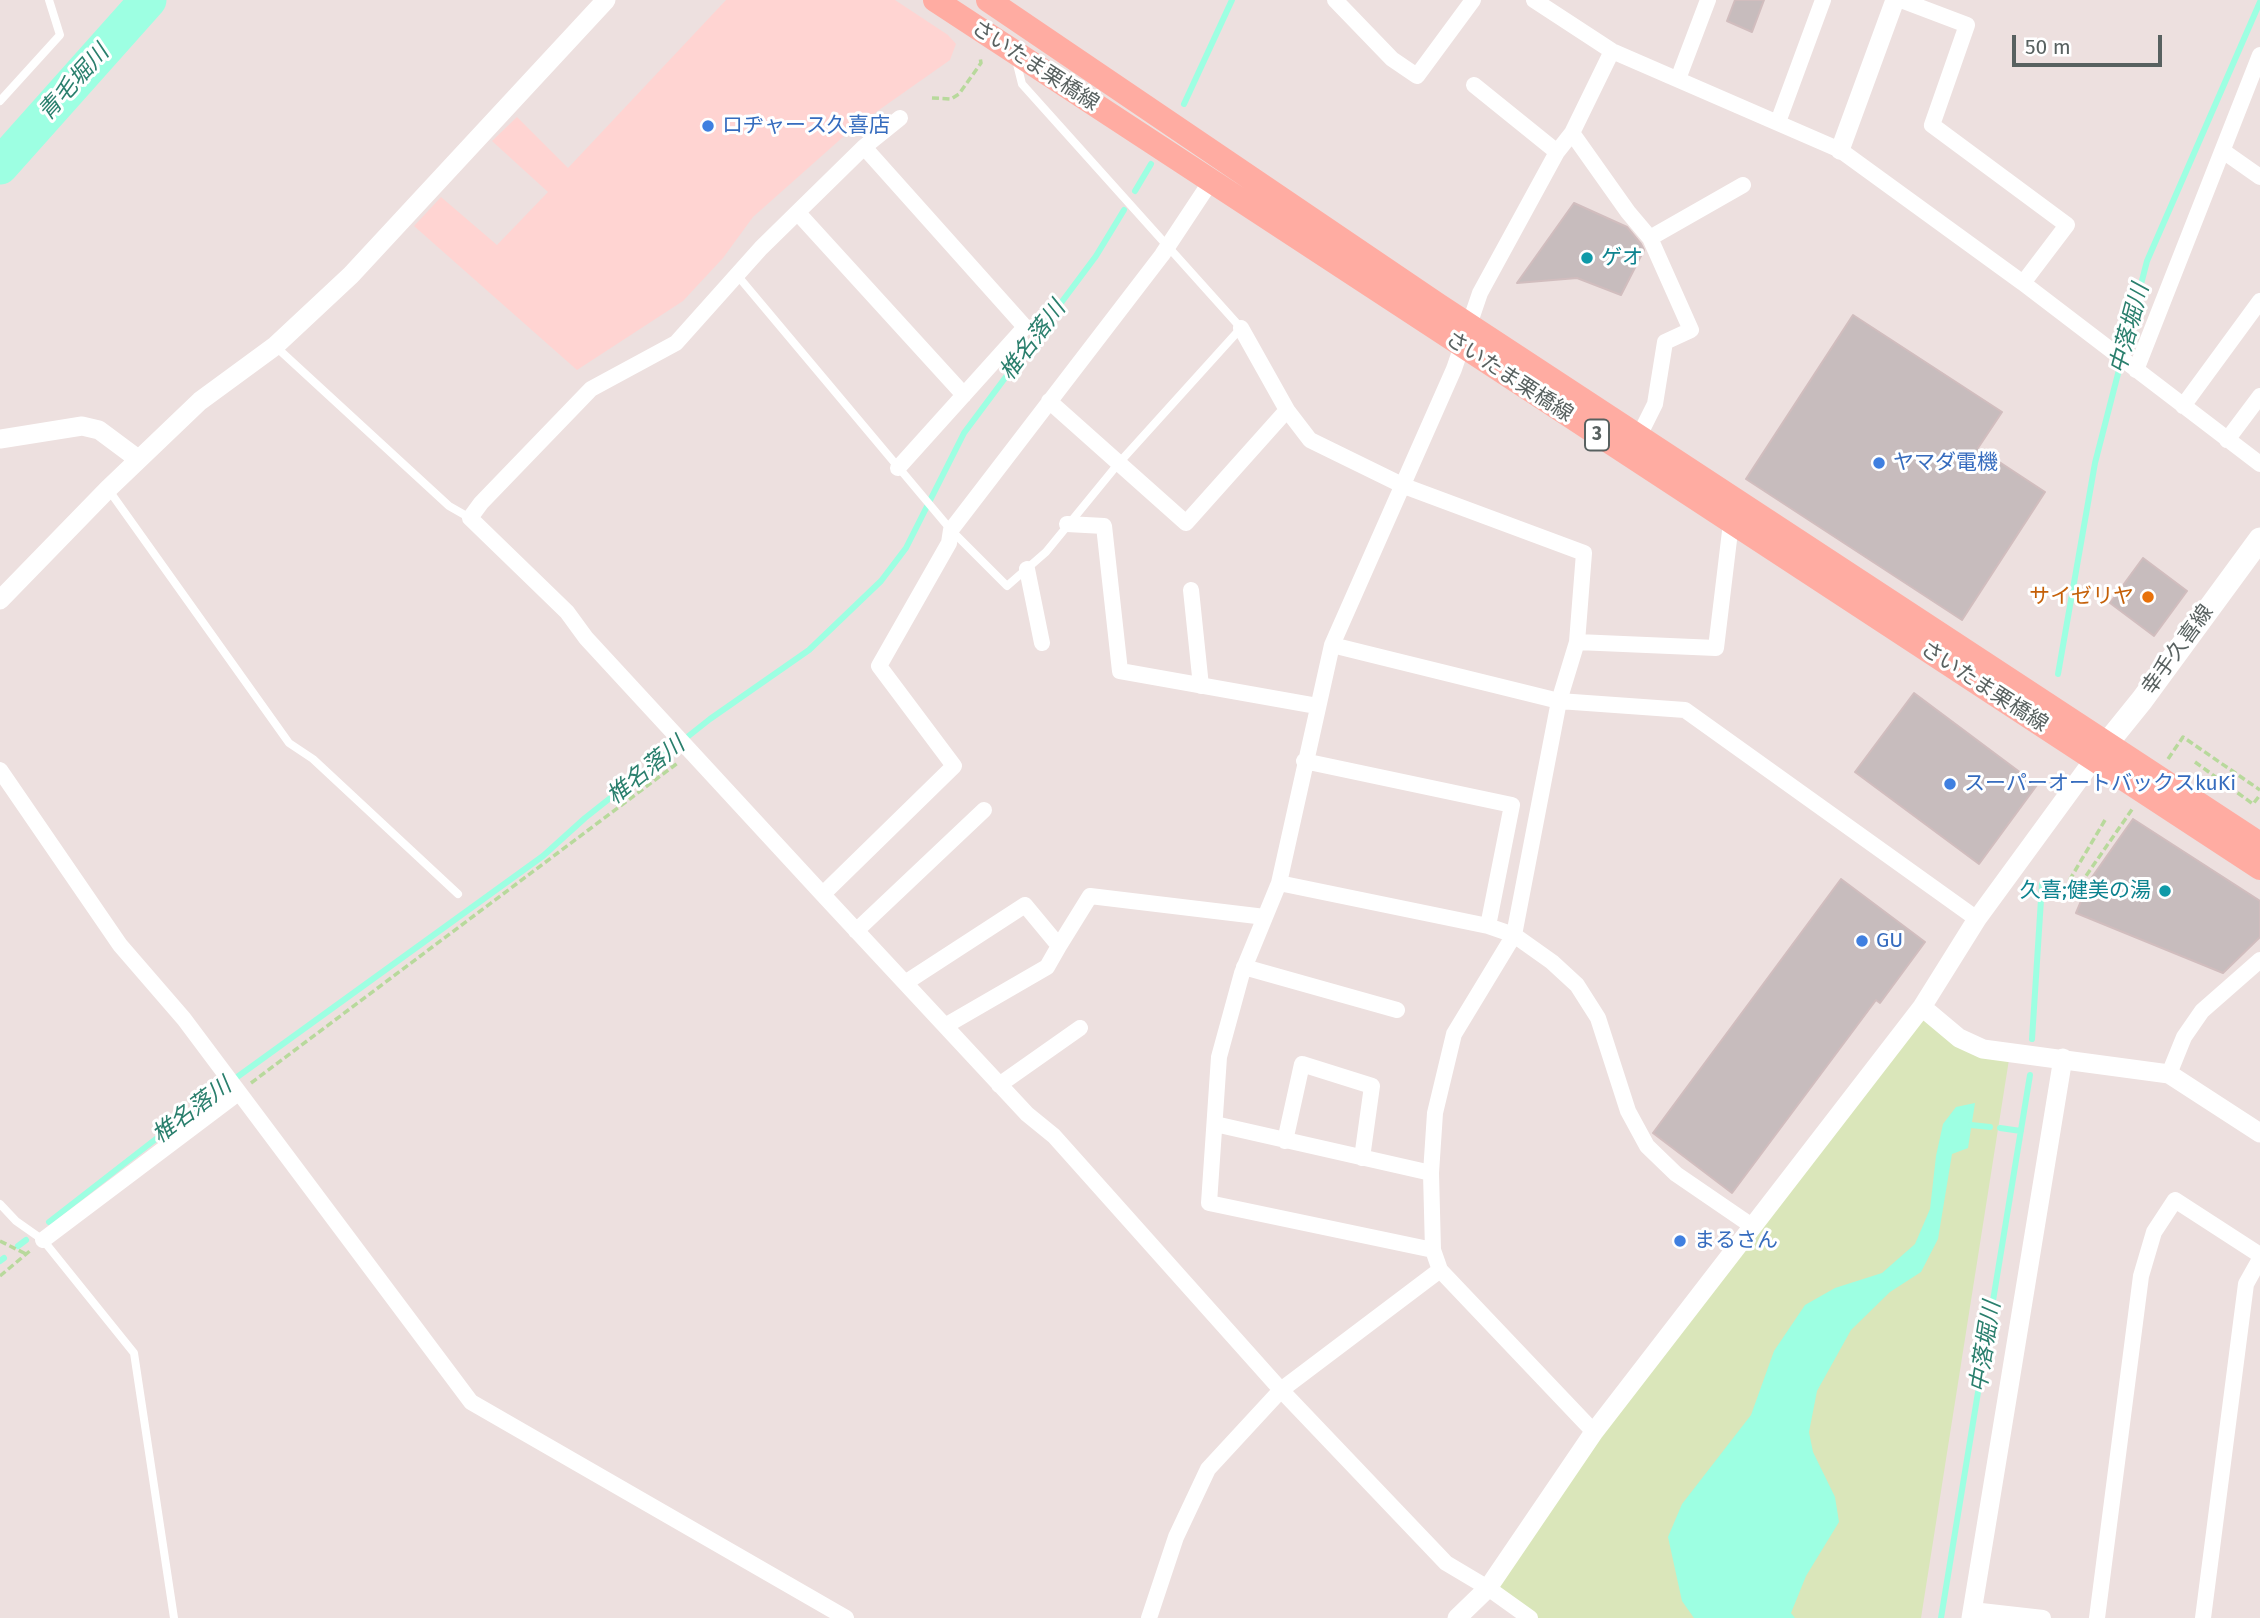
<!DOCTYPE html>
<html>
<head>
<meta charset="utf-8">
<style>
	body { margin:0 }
	#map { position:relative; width:2260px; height:1618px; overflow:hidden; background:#ede0df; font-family:"Fira Sans",sans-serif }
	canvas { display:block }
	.scale { position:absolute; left:2012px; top:35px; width:150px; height:32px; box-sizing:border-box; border:4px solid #586160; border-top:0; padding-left:9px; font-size:21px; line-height:24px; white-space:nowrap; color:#586160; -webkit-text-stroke:5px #fff; paint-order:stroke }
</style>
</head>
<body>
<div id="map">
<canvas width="2260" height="1618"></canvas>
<div class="scale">50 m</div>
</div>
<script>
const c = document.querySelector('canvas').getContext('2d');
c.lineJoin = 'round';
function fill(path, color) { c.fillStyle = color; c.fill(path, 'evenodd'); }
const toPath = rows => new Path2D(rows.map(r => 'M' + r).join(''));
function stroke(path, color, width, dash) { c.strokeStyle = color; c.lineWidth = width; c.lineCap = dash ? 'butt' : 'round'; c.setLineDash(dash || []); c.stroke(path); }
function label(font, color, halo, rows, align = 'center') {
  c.font = font + ' "Fira Sans","Noto Sans JP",sans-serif'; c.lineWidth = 6; c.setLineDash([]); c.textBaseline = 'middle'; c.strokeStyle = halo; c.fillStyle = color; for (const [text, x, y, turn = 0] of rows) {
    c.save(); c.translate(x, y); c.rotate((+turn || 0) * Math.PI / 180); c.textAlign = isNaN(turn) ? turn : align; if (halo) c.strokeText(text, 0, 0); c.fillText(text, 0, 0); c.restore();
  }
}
fill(toPath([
	[726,0,895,0,948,35,956,44,950,60,852,129,753,217,723,258,683,301,577,370,414,226,441,197,497,245,548,192,492,141,517,117,568,168]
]), '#ffd4d2');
fill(toPath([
	[1922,1007,1959,1038,2010,1053,1921,1618,1524,1618,1488,1588]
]), '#dae6ba');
fill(toPath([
	[1975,1103,1968,1148,1952,1154,1938,1239,1921,1272,1890,1292,1851,1330,1817,1391,1809,1432,1813,1452,1835,1497,1839,1522,1806,1576,1791,1613,1795,1618,1694,1618,1682,1601,1668,1537,1682,1504,1751,1415,1774,1351,1805,1305,1835,1288,1882,1273,1915,1244,1930,1209,1936,1156,1943,1124,1956,1107]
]), '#9dffe2');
stroke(toPath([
	[1184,104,1232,0],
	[1135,191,1151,164],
	[2058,674,2095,463,2147,261,2260,2],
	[2032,1039,2042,884],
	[1971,1125,1990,1127],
	[2000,1128,2021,1131],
	[49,1222,215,1093,543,856,585,818,710,719,809,650,881,581,906,548,964,433,1096,256,1124,210],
	[18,1246,26,1240],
	[0,1261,4,1258],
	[1941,1618,2030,1075]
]), '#9dffe2', 6);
stroke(toPath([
	[0,166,148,0]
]), '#9dffe2', 37);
const building = toPath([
	[1735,0,1764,0,1752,32,1727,21,1735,0],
	[1574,203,1627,227,1641,244,1644,250,1621,295,1577,278,1517,283,1574,203],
	[1853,315,2002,412,1978,448,2045,492,1962,620,1746,479,1853,315],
	[2143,558,2187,591,2154,636,2110,603,2143,558],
	[1914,693,2037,785,1979,864,1855,772,1914,693],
	[2133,819,2260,901,2260,937,2223,973,2076,913,2090,880,2133,819],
	[1841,879,1925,942,1880,1003,1876,1000,1732,1193,1653,1133,1841,879]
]);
fill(building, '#c7bcbd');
stroke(building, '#d1bdbe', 2);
stroke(toPath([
	[932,98,951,99,959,94,981,63,980,57],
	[2168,759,2183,737,2260,790],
	[2195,762,2253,804,2260,795],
	[2105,820,2069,881,2079,886,2133,808],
	[251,1083,679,762],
	[0,1241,26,1254],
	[0,1276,31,1250]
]), '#b8d99c', 3.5, [7, 3.5]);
stroke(toPath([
	[0,101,60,35,49,0],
	[737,275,951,530,1007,586,1046,552,1118,464,1241,328,1022,84,1016,60],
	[275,346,449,506,470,518],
	[108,489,289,743,313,759,458,894],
	[0,1204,16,1221,43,1240,134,1353,174,1618]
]), '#fff', 8);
stroke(toPath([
	[1335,0,1392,59,1417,76,1473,0],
	[1534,0,1612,51,1840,150,2023,283,2260,464],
	[1901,0,1967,25,1932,125,2067,225,2023,283],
	[1678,79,1708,0],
	[1474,85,1557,152],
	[900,118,864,147,761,248,676,343,591,389,481,503,470,518,567,612,586,638,826,898,1027,1114,1054,1136,1281,1390,1446,1563,1488,1588,1530,1618],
	[1778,122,1823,0],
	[1572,133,1628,212,1650,238,1691,330,1665,342,1655,404,1639,436],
	[864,147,1025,327,898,468],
	[2223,151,2260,177],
	[798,213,964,395],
	[1650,238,1743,185],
	[2136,370,2260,55],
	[1049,401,1186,523,1287,410,1241,328],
	[2183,406,2260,301],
	[1287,410,1310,440,1404,486,1584,553,1577,642,1559,701,1514,935,1454,1034,1435,1113,1431,1173,1433,1250,1440,1270,1594,1432],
	[2227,440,2260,396],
	[1067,524,1104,526,1120,671,1317,706],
	[1027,569,1042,643],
	[1191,590,1201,686],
	[1577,642,1716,648,1731,523],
	[1332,645,1559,701,1685,710,1977,919],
	[1304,761,1512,805,1488,926],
	[0,770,120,945,184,1019,471,1402,846,1618],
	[1279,883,1488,926,1514,935,1552,962,1577,985,1598,1018,1628,1111,1647,1146,1676,1174,1752,1226],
	[823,894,954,766,879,666,949,543,951,530,1162,255,1211,181],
	[856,931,984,810],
	[1244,967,1397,1010],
	[905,983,1025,905,1059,946,1090,896,1265,917],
	[945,1026,1047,967,1059,946],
	[2169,1074,2184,1037,2202,1011,2260,960],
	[999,1085,1080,1028],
	[1215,1124,1431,1173],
	[1285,1141,1302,1064,1372,1086,1362,1158],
	[43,1240,238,1093],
	[1433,1250,1209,1203,1219,1057,1242,973,1279,883,1332,645,1454,369,1480,293,1557,152,1572,133,1612,51],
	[1972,1610,2043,1618],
	[1149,1618,1176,1537,1208,1469,1281,1390,1440,1270],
	[2097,1618,2141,1276,2154,1232,2175,1200,2260,1255],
	[2203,1618,2246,1284,2260,1259]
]), '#fff', 16);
stroke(toPath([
	[1840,150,1895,0],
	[0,439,82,426,99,430,138,459],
	[0,600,108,489,200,401,275,346,351,275,606,0],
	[1922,1007,1959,1038,1983,1049,2169,1074,2260,1133],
	[1457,1618,1488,1588,1594,1432,1922,1007,1977,919,2094,759],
	[1971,1618,2063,1058]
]), '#fff', 19);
stroke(toPath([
	[2096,757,2142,700,2260,539]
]), '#fff', 23);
stroke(toPath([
	[935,0,2260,868],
	[988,0,1438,305,2260,844]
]), '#ffaca2', 24);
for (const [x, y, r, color] of [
	[708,126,7,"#3f7fe0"],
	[1587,258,7,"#0f9aa8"],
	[1879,463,7,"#3f7fe0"],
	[2148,597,7,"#e8710a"],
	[1950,784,7,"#3f7fe0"],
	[2165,891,7,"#0f9aa8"],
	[1862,941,7,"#3f7fe0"],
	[1680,1241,7,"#3f7fe0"]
]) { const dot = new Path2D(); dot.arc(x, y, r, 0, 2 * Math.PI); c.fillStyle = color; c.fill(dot); stroke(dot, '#fff', 2.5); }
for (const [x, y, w] of [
	[1597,435,24]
]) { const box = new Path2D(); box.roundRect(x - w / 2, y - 15.5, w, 31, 5); c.fillStyle = '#fff'; c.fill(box); stroke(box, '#586160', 2); }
label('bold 19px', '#586160', null, [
	["3",1597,435]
]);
label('21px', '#586160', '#fff', [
	["さいたま栗橋線",1035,66,33],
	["さいたま栗橋線",1509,377,33],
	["幸手久喜線",2178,650,-54],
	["さいたま栗橋線",1984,687,33]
]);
label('21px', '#366cbe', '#fff', [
	["ロヂャース久喜店",722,126],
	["ヤマダ電機",1893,463],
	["スーパーオートバックスkuKi",1964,784],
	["GU",1876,941],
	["まるさん",1694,1241]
], 'left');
label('21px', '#0d838f', '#fff', [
	["ゲオ",1601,258],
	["久喜;健美の湯",2151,891,"right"]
], 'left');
label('21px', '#c56008', '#fff', [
	["サイゼリヤ",2134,597]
], 'right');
label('italic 23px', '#2a7f6d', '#fff', [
	["青毛堀川",74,83,-48],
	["中落堀川",2130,329,-75],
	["椎名落川",1033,341,-53],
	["椎名落川",646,771,-39],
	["椎名落川",192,1111,-37],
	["中落堀川",1986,1347,-81]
]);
</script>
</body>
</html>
